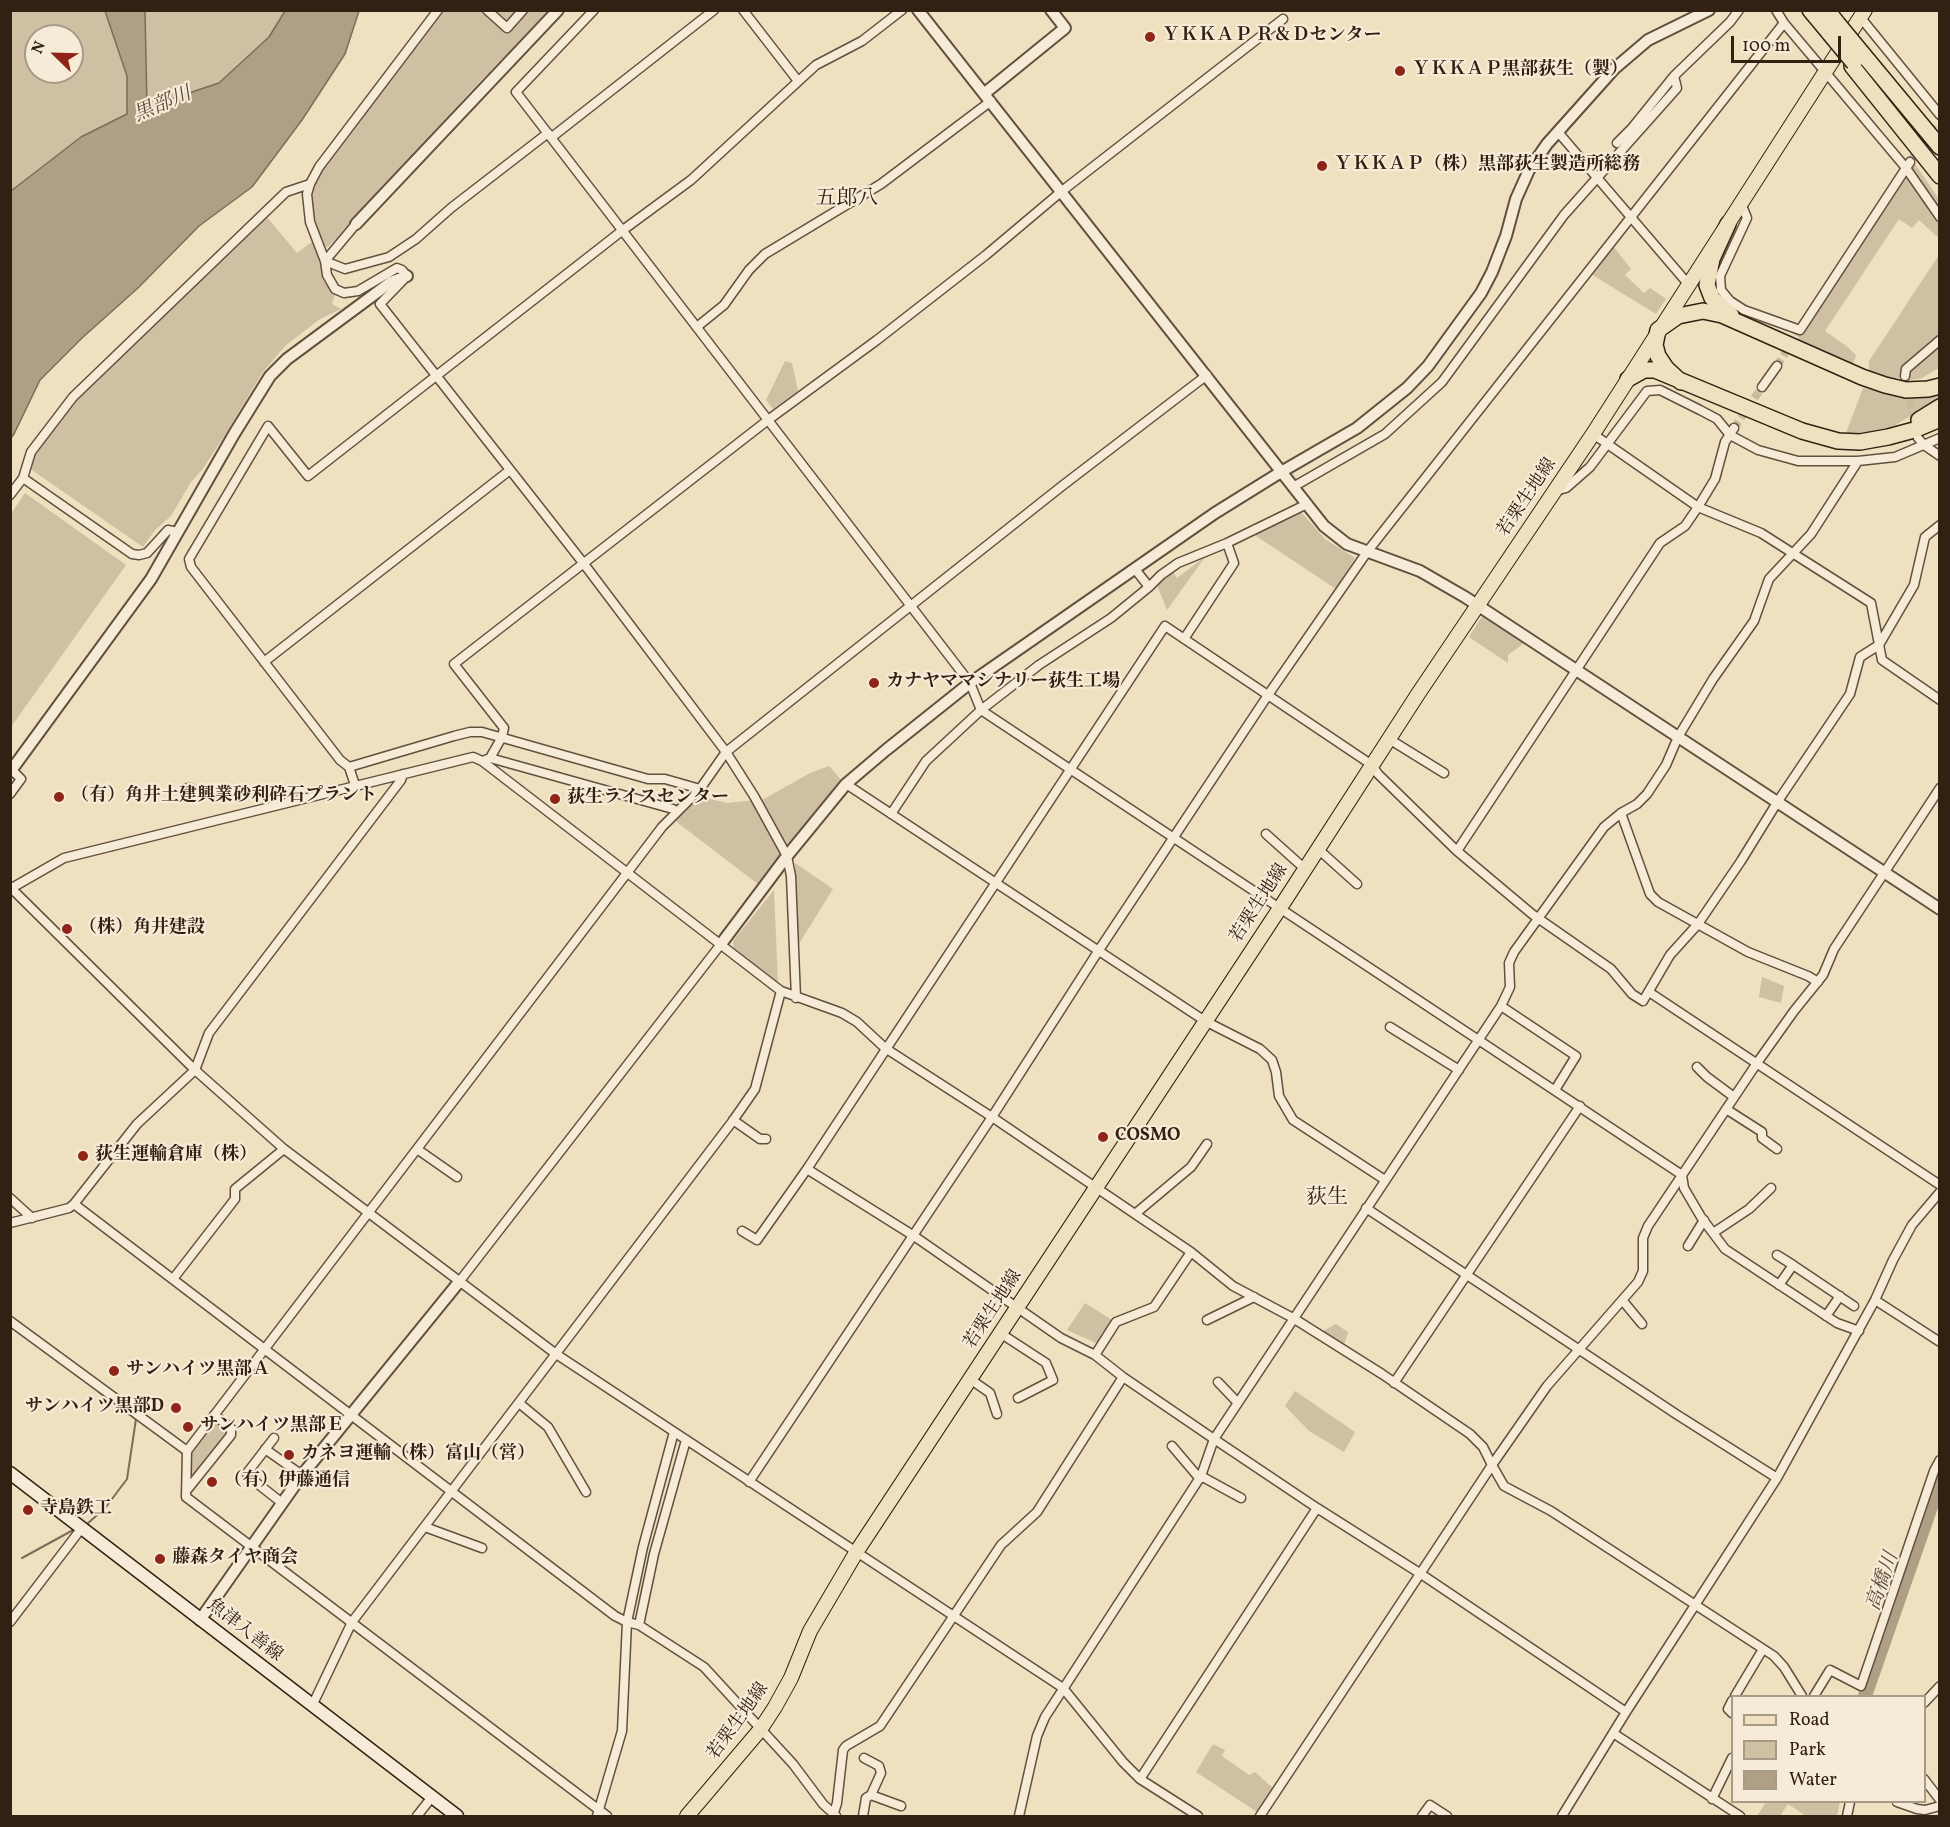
<!DOCTYPE html>
<html>
<head>
<meta charset="utf-8">
<style>
	body { margin:0 }
	#map { position:relative; width:1950px; height:1827px; overflow:hidden; background:#efe0c0; font-family:Vollkorn,serif }
	canvas { display:block }
	.frame { position:absolute; inset:0; border:12px solid #322013; pointer-events:none }
	.legend { position:absolute; left:1731px; top:1695px; width:195px; height:108px; box-sizing:border-box; background:#f5ebd6; border:2px solid #a79a88; margin:0; padding:8px 10px; list-style:none; font-size:18px; color:#322013 }
	.legend li { display:flex; align-items:center; gap:12px; height:30px }
	.legend b { width:30px; border:2px solid #a79a88 }
	.north { position:absolute; left:24px; top:24px; width:60px; height:60px; box-sizing:border-box; background:#f5ebd6; border:2px solid #a79a88; border-radius:50%; rotate:293deg; font-size:16px; font-weight:700; line-height:24px; text-align:center; color:#322013 }
	.north::after { content:''; display:block; margin:auto; width:21px; height:27px; background:#8f2418; clip-path:polygon(50% 0,100% 100%,50% 72%,0 100%) }
	.scale { position:absolute; left:1731px; top:36px; width:110px; height:27px; box-sizing:border-box; border:3px solid #322013; border-top:0; padding-left:8px; font-size:18px; line-height:21px; white-space:nowrap; color:#322013; -webkit-text-stroke:4px #f5ebd6; paint-order:stroke }
</style>
</head>
<body>
<div id="map">
<canvas width="1950" height="1827"></canvas>
<div class="frame"></div>
<ul class="legend">
<li><b style="height:8px;background:#efe0c0"></b>Road</li>
<li><b style="height:16px;background:#cfbfa3"></b>Park</li>
<li><b style="height:16px;background:#af9f85"></b>Water</li>
</ul>
<div class="north">N</div>
<div class="scale">100 m</div>
</div>
<script>
const c = document.querySelector('canvas').getContext('2d');
c.lineJoin = 'round';
function fill(path, color) { c.fillStyle = color; c.fill(path, 'evenodd'); }
const toPath = rows => new Path2D(rows.map(r => 'M' + r).join(''));
function stroke(path, color, width, dash) { c.strokeStyle = color; c.lineWidth = width; c.lineCap = dash ? 'butt' : 'round'; c.setLineDash(dash || []); c.stroke(path); }
function label(font, color, halo, rows, align = 'center') {
  c.font = font + ' Vollkorn,"Noto Serif JP",serif'; c.lineWidth = 4.5; c.setLineDash([]); c.textBaseline = 'middle'; c.strokeStyle = halo; c.fillStyle = color; for (const [text, x, y, turn = 0] of rows) {
    c.save(); c.translate(x, y); c.rotate((+turn || 0) * Math.PI / 180); c.textAlign = isNaN(turn) ? turn : align; if (halo) c.strokeText(text, 0, 0); c.fillText(text, 0, 0); c.restore();
  }
}
fill(toPath([
	[11,11,105,11,127,76,127,114,81,137,11,191],
	[36,36,72,36,72,72,36,72],
	[145,11,285,11,269,37,219,83,146,108],
	[440,11,548,11,470,92,347,228,328,247,323,246,313,221,311,204,313,184],
	[1915,164,1939,199,1939,238,1919,220,1912,228,1899,219,1825,331,1845,345,1856,355,1853,364,1847,364,1797,341],
	[266,216,297,253,313,241,320,262,322,279,335,295,332,304,341,309,320,319,285,346,263,372,223,438,202,470,191,482,171,516,155,530,143,547,29,468,36,453,80,396],
	[1613,246,1631,269,1625,275,1644,293,1650,288,1666,299,1656,314,1591,274],
	[1939,255,1939,368,1922,378,1911,380,1873,375,1869,369,1869,361],
	[785,361,792,363,798,391,773,409,766,400],
	[1863,388,1897,393,1939,392,1939,398,1894,426,1865,433,1846,433],
	[25,493,126,565,11,727,11,514],
	[1300,511,1325,539,1355,558,1336,589,1253,534],
	[1205,557,1167,610,1157,585,1172,570,1177,578],
	[1484,613,1527,641,1508,655,1508,663,1469,637],
	[829,766,841,780,758,884,674,820,698,796,727,803,764,799,810,773],
	[795,863,833,889,797,947],
	[774,890,778,984,734,949,733,941],
	[1762,977,1784,986,1781,1003,1759,997],
	[1085,1303,1112,1320,1096,1343,1067,1330],
	[1336,1324,1348,1332,1344,1345,1323,1331],
	[1295,1391,1355,1432,1344,1452,1309,1431,1285,1406],
	[216,1422,226,1430,226,1436,192,1480,189,1479,190,1454],
	[1213,1744,1225,1750,1222,1756,1249,1775,1255,1772,1273,1788,1257,1812,1196,1772],
	[1766,1802,1840,1802,1837,1816,1806,1816,1788,1804,1780,1816,1757,1816]
]), '#cfbfa3');
const water = toPath([
	[105,11,145,11,147,107,219,83,269,37,285,11,359,11,345,54,302,120,252,187,199,226,138,288,82,338,40,380,14,434,11,438,11,191,81,137,127,114,127,76,105,11],
	'180 792a9 9 0 1 1 18 0a9 9 0 1 1-18 0Z'
]);
fill(water, '#af9f85');
stroke(water, '#7d6c57', 1.5);
stroke(toPath([
	[86,1525,106,1507,127,1479,136,1419,99,1392],
	[22,1558,75,1529]
]), '#7d6c57', 2);
stroke(toPath([
	[1865,1696,1940,1481]
]), '#af9f85', 14);
stroke(toPath([
	[1910,162,1935,123],
	[1777,366,1800,330],
	[1905,376,1915,425],
	[1734,428,1762,387]
]), '#c9ba9d', 8, [8, 4]);
const minor = toPath([
	[438,10,319,167,310,184,307,194,310,222,325,261,327,275,335,289,344,293,358,291,397,268,402,270,407,276,380,304,584,564,726,752,754,796,787,856,791,876,796,998],
	[487,10,507,28,523,10],
	[594,10,516,92,970,683,981,710,1682,1175],
	[743,10,798,81],
	[1776,10,1784,23,1906,168,1940,217],
	[1861,18,1940,115],
	[1674,76,1730,22,1739,10],
	[1558,132,1689,285],
	[552,137,714,10],
	[1741,203,1747,218,1720,276,1721,290,1730,301,1744,310,1800,330,1910,162],
	[356,224,325,261,345,269,389,257,416,239,451,208,548,133],
	[698,326,724,305,749,270,765,254,881,184,991,101],
	[1905,376,1906,369,1940,340],
	[1762,387,1777,366],
	[1593,434,1698,507,1761,533,1871,603,1882,660,1940,700],
	[1918,438,1924,445,1940,456],
	[23,478,132,554,139,555,147,553,168,530,178,532],
	[1293,487,1385,434,1442,382,1564,215,1677,88,1674,76,1632,128,1617,143],
	[1555,491,1566,488,1590,467,1647,391,1660,390,1700,410,1717,419,1730,435,1758,450,1798,461,1858,461,1895,457,1940,438],
	[10,495,23,478,31,452,73,397,286,192,310,184],
	[1227,543,1307,504],
	[1149,587,1161,575,1178,563,1227,543,1234,563,1184,639],
	[264,662,510,470],
	[1389,739,1444,773],
	[490,758,502,737,504,728,454,664,768,420,877,340,986,255,1062,191,1283,19],
	[485,760,490,758,673,809,676,812],
	[349,767,454,736,470,732,482,732,648,779,665,779,700,789],
	[846,784,1205,1021,1260,1049,1272,1060,1276,1072,1279,1096,1293,1120,1385,1180],
	[355,785,349,767,340,760,191,567,189,559,268,426,308,476,623,230,691,180,816,65,862,41,902,10],
	[10,794,21,779,12,770],
	[1621,813,1650,894,1658,902,1748,952,1808,976,1818,982],
	[891,814,926,761,981,710,1039,665,1111,618,1149,587,1135,569],
	[1266,834,1305,869],
	[1318,849,1357,884],
	[1457,851,1660,543,1685,526,1698,507,1715,479,1725,442,1734,428],
	[10,887,195,1070,284,1149,556,1354,1063,1688,1123,1762,1140,1779,1198,1816],
	[10,889,64,858,473,757,482,761,781,991,842,1013,857,1022,885,1048,992,1117,749,1482],
	[1649,992,1940,1185],
	[1501,1006,1576,1056,1555,1090],
	[1390,1027,1459,1070],
	[1697,1067,1707,1077,1734,1097],
	[1726,1109,1762,1132,1762,1138,1777,1149],
	[733,1120,760,1139,766,1139],
	[417,1149,457,1177],
	[807,1169,914,1236,1061,1338,1095,1355,1123,1377,1214,1439,1201,1476,1045,1717,1037,1736,1019,1816],
	[1682,1175,1684,1188,1701,1217,1725,1249,1837,1323,1859,1331],
	[10,1198,32,1218],
	[74,1204,615,1616,627,1622,639,1625,704,1667,793,1764,823,1804,836,1816],
	[1366,1208,1676,1414,1777,1478],
	[1135,1214,1191,1167,1207,1144],
	[10,1223,69,1208,74,1204,137,1124,195,1070,209,1033,401,780,403,774],
	[742,1231,757,1240,807,1169,1165,626,1372,765,1378,774,1457,851,1532,914,1611,969,1632,994,1643,1001,1670,955,1698,924,1741,861,1778,801,1850,694,1860,657,1879,645,1914,585,1925,537,1940,525],
	[1713,1233,1749,1209,1771,1188],
	[1688,1246,1704,1220],
	[1777,1255,1793,1265],
	[173,1279,235,1199,235,1189,284,1149],
	[459,1282,721,944],
	[1779,1285,1793,1265,1854,1306],
	[1875,1300,1940,1342],
	[1623,1301,1642,1324],
	[1826,1316,1840,1296],
	[1207,1320,1254,1297],
	[10,1321,187,1451],
	[1000,1333,1046,1363,1053,1380,1018,1398],
	[1095,1355,1116,1322,1154,1307,1191,1252],
	[970,1379,990,1393,997,1414],
	[1218,1382,1238,1403],
	[1394,1383,1580,1106],
	[519,1403,548,1427,586,1492],
	[274,1438,247,1473,248,1476,282,1503],
	[1172,1446,1200,1479],
	[265,1449,302,1475],
	[1201,1476,1241,1498],
	[187,1490,231,1435,231,1428,214,1415],
	[425,1527,482,1548],
	[10,1622,81,1529],
	[639,1625,654,1554,686,1440],
	[1735,1696,1763,1649],
	[1802,1696,1784,1667,1774,1656,1551,1511,1504,1486,1492,1465,1547,1386,1638,1282,1643,1271,1643,1238,1648,1226,1757,1063,1794,1011,1823,975,1834,949,1940,788],
	[1814,1696,1830,1670,1861,1686,1934,1471,1940,1460],
	[1732,1701,1728,1709,1732,1713],
	[1924,1703,1940,1686],
	[312,1706,352,1622,732,1122,755,1089,781,991],
	[1626,1712,1421,1574,1317,1508,1214,1439,1501,1006,1510,987,1509,963,1514,952,1604,827,1621,813,1637,804,1647,794,1666,765,1678,737,1713,679,1754,621,1769,579,1811,534,1858,461],
	[1613,1733,1740,1816],
	[864,1758,879,1766,881,1773,871,1795],
	[1140,1779,1317,1508],
	[1924,1779,1940,1800],
	[1712,1799,1732,1758],
	[1897,1802,1917,1809,1925,1810,1940,1806],
	[417,1816,432,1797],
	[597,1816,622,1731,627,1622,643,1547,674,1432],
	[607,1816,186,1497,187,1451,662,827,700,789,726,752,1062,486,1207,375],
	[833,1816,837,1803,843,1750,846,1746,880,1726,1001,1545,1037,1512,1123,1377],
	[863,1816,866,1798,871,1795,901,1806],
	[1260,1816,1492,1465,1483,1447,1470,1434,1382,1374,1293,1318,1233,1286,1191,1252,992,1117,1099,950,1268,695,1367,552,1784,23],
	[1422,1816,1430,1805,1447,1816],
	[1562,1816,1626,1712,1777,1478,1875,1300,1893,1260,1912,1225,1940,1192],
	[1847,1816,1850,1802]
]);
const tertiary = toPath([
	[918,10,1324,526,1347,544,1420,571,1465,597,1940,909],
	[985,93,1065,28,1051,10],
	[356,224,558,10],
	[10,772,151,579,234,434,270,376,287,359,391,282,407,276],
	[721,944,787,856,846,784,886,750,970,683,1215,513,1281,472,1357,428,1407,388,1428,366,1481,293,1492,272,1506,236,1516,199,1529,170,1547,144,1614,69,1648,40,1709,10],
	[200,1620,302,1475,459,1282]
]);
const secondary = toPath([
	[10,1473,457,1816]
]);
const primary = toPath([
	[687,1816,760,1730,775,1707,791,1678,810,1631,857,1551,1280,908,1418,694,1593,434,1865,10]
]);
const motorway = toPath([
	[1810,10,1830,34],
	[1827,10,1838,24],
	[1862,53,1940,147],
	[1852,66,1940,176],
	[1728,224,1712,259,1707,285,1712,298,1731,315],
	[1628,379,1644,370,1655,370,1802,431,1838,441,1860,442,1888,437,1914,430,1940,419],
	[1681,382,1666,368,1658,356,1655,345,1658,330,1678,316,1703,311,1722,315,1862,377,1885,385,1906,390,1928,389,1940,386],
	[1919,420,1940,407]
]);
stroke(minor, '#61503e', 11);
stroke(tertiary, '#61503e', 14);
stroke(secondary, '#322013', 15);
stroke(primary, '#322013', 16);
stroke(motorway, '#322013', 18);
stroke(minor, '#f5ebd6', 8);
stroke(tertiary, '#f5ebd6', 10);
stroke(secondary, '#f5ebd6', 12);
stroke(primary, '#efe0c0', 14);
stroke(motorway, '#efe0c0', 15);
const motorwayBridge = toPath([
	[1838,24,1862,53],
	[1830,34,1854,63]
]);
stroke(motorwayBridge, '#322013', 18, []);
stroke(motorwayBridge, '#efe0c0', 15);
for (const [x, y, r, color] of [
	[1150,37,6,"#8f2418"],
	[1400,71,6,"#8f2418"],
	[1322,166,6,"#8f2418"],
	[874,683,6,"#8f2418"],
	[59,797,6,"#8f2418"],
	[555,799,6,"#8f2418"],
	[67,929,6,"#8f2418"],
	[1103,1137,6,"#8f2418"],
	[83,1156,6,"#8f2418"],
	[114,1371,6,"#8f2418"],
	[176,1408,6,"#8f2418"],
	[188,1427,6,"#8f2418"],
	[289,1455,6,"#8f2418"],
	[212,1482,6,"#8f2418"],
	[28,1510,6,"#8f2418"],
	[160,1559,6,"#8f2418"]
]) { const dot = new Path2D(); dot.arc(x, y, r, 0, 2 * Math.PI); c.fillStyle = color; c.fill(dot); stroke(dot, '#f5ebd6', 2); }
label('bold 18px', '#322013', '#f5ebd6', [
	["ＹＫＫＡＰ Ｒ＆Ｄセンター",1162,37],
	["ＹＫＫＡＰ黒部荻生（製）",1412,71],
	["ＹＫＫＡＰ（株）黒部荻生製造所総務",1334,166],
	["カナヤママシナリー荻生工場",886,683],
	["（有）角井土建興業砂利砕石プラント",71,797],
	["荻生ライスセンター",567,799],
	["（株）角井建設",79,929],
	["COSMO",1115,1137],
	["荻生運輸倉庫（株）",95,1156],
	["サンハイツ黒部Ａ",126,1371],
	["サンハイツ黒部D",164,1408,"right"],
	["サンハイツ黒部Ｅ",200,1427],
	["カネヨ運輸（株）富山（営）",301,1455],
	["（有）伊藤通信",224,1482],
	["寺島鉄工",40,1510],
	["藤森タイヤ商会",172,1559]
], 'left');
label('18px', '#322013', '#f5ebd6', [
	["若栗生地線",1528,498,-56],
	["若栗生地線",1260,904,-57],
	["若栗生地線",994,1310,-57],
	["魚津入善線",244,1631,38],
	["若栗生地線",739,1722,-54]
]);
label('italic 20px', '#5e4c3b', '#f5ebd6', [
	["黒部川",163,106,-23],
	["高橋川",1884,1582,-71]
]);
label('21px', '#322013', '#f5ebd6', [
	["五郎八",847,200],
	["荻生",1327,1199]
]);
</script>
</body>
</html>
